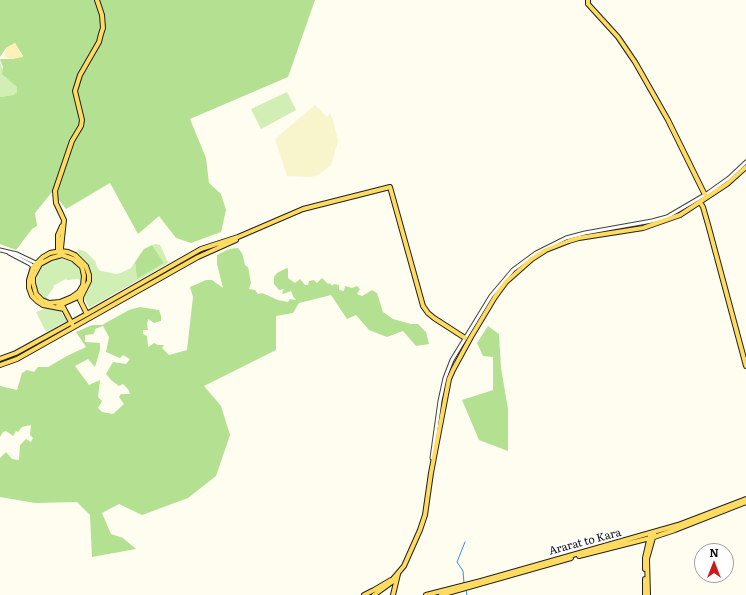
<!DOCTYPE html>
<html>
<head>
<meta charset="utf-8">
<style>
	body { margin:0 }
	#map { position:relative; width:746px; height:595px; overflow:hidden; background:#fffcf0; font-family:Literata,serif }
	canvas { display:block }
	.north { position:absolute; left:694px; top:543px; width:40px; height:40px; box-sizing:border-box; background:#fff; border:1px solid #9f9f9f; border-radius:50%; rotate:0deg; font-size:11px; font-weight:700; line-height:16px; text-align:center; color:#0e0e0e }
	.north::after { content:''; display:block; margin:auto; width:14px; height:18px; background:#cd181d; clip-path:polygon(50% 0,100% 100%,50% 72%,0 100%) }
</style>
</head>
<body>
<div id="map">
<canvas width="746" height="595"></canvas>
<div class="north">N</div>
</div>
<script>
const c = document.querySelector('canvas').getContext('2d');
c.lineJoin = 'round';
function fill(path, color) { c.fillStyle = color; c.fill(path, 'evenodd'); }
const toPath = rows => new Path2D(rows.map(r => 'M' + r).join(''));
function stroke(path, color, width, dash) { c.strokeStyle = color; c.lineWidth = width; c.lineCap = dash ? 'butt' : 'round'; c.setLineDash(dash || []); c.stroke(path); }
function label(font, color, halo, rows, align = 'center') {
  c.font = font + ' Literata,serif'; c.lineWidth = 4; c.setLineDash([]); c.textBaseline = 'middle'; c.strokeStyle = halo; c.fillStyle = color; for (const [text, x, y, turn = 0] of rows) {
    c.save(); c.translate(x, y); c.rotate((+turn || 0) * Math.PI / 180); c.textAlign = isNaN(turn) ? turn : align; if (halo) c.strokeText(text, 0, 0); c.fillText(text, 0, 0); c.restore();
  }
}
fill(toPath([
	[315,105,327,117,330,113,333,120,338,141,333,158,331,165,318,175,311,177,287,176,275,139]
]), '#f8f5cc');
fill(toPath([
	[0,62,5,77,14,83,17,87,17,92,13,95,0,97],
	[287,92,296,110,261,129,251,109],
	[155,244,160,245,168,262,167,264,89,308,84,298,84,294,88,287,88,268,86,262,75,253,79,249,86,252,95,261,98,269,101,271,116,274,121,273,131,268,135,262,137,279,164,263,152,245],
	[56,259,64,259,72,262,78,268,81,274,82,280,81,282,80,280,78,279,67,280,66,279,60,282,53,286,54,287,47,297,48,299,44,298,37,291,36,279,42,266,51,261],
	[47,308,61,311,67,321,46,332,36,312]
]), '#d1eeb5');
fill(toPath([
	[0,0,315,0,288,77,190,119,206,158,209,183,221,194,226,210,221,232,191,243,176,238,159,216,138,234,110,183,66,209,52,192,35,213,37,226,32,229,16,250,0,244,0,97,13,95,17,92,17,87,2,74,3,67,0,60,1,59,12,59,23,56,15,43,6,48,0,57],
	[152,245,164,263,137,279,135,262,144,249],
	[238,248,242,253,245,265,248,267,251,283,249,289,255,290,258,294,262,293,278,300,288,302,290,299,296,300,293,296,291,291,283,294,282,293,284,289,279,290,274,284,274,277,277,273,287,268,288,269,288,278,295,283,300,279,305,285,308,285,309,281,314,280,317,283,322,278,328,284,330,283,332,286,334,284,339,285,339,290,344,291,345,286,352,288,357,286,360,289,357,294,362,296,372,290,377,293,383,312,393,319,411,324,418,324,426,332,429,344,416,346,403,331,387,337,369,330,356,315,347,319,331,295,299,303,293,313,276,316,276,350,204,386,221,406,230,435,216,476,188,498,142,515,119,504,102,513,111,534,123,538,136,549,92,557,90,515,77,502,35,503,0,497,0,458,6,452,12,459,19,460,20,445,26,439,31,442,33,438,30,435,31,425,22,427,18,432,16,431,13,436,6,431,3,432,0,437,0,386,17,390,22,373,27,370,34,372,38,367,48,367,67,356,86,347,76,332,92,325,102,325,129,310,140,307,159,310,161,316,161,321,154,323,148,319,147,325,148,330,143,330,143,334,147,336,148,347,154,343,158,345,164,345,162,348,169,355,187,350,193,297,190,287,206,280,212,280,223,288,217,264,217,255,229,249],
	[103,326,109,337,106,352,120,358,123,355,130,359,126,364,113,362,106,374,111,380,119,386,123,384,128,389,130,394,121,394,119,397,124,404,113,414,102,412,98,408,102,401,98,397,100,380,89,385,75,366,88,359,95,367,100,350,100,343,85,342,85,335,94,334,95,329],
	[488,326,499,334,501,368,508,409,508,451,479,440,462,400,493,390,493,357,483,356,477,343]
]), '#b4e092');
fill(toPath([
	[15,43,23,57,12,59,4,57,6,48]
]), '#fff0b8');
stroke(toPath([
	[464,583,463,571,457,562,465,542],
	[466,590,467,595]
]), '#2e93da', 1);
const minor = toPath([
	[0,250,17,254,38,264],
	[9,253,30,264,36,269],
	[432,458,440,401,445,378,452,360,491,296,513,270,536,253,566,238,585,233,652,221,667,217,708,193,729,178,746,162]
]);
const major = toPath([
	[588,0,588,4,618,37,635,62,668,120,705,195],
	[700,202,703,207,709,228,746,366],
	[58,252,58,235,62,226],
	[62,255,61,248,64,220,56,203,55,191,72,141,81,126,82,120,75,91,80,75,99,42,101,34,103,28,102,15,97,0],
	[62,255,73,259,82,267,84,276,83,285,79,292,72,297,60,302,49,303,42,300,36,294,33,283,33,277,40,264,51,258,62,255],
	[80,300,87,314],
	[58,306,78,297,82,293],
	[63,307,72,324],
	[64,309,43,305,37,301,32,296,29,288,29,280,33,267,43,257,50,253,61,251,68,252,75,255,86,266,89,275,89,281,81,297,81,302],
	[0,359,16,353,87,314,201,249,238,237,303,209,390,187,423,306,428,313,434,318,465,338],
	[0,365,17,359,198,257,236,240],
	[579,556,654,537,675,530,746,502],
	[645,569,645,558,650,536],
	[645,579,645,595],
	[364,595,374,590,391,580],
	[374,595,392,582,393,579,404,566,420,530,425,515,431,473,449,379,453,370,471,337,495,297,506,282,532,259,546,250,569,241,579,238,643,228,680,215,727,184,746,167],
	[393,595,398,574],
	[426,595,481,581,678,525,746,499],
	[441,595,571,558],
	[648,595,647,559,654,534]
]);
stroke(minor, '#414141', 5);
stroke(major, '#1f1f1f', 6);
stroke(minor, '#fff', 3);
stroke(major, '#ffdb60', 4);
label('11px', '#0e0e0e', '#fff', [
	["Ararat to Kara",585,542,-15]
]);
</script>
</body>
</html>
